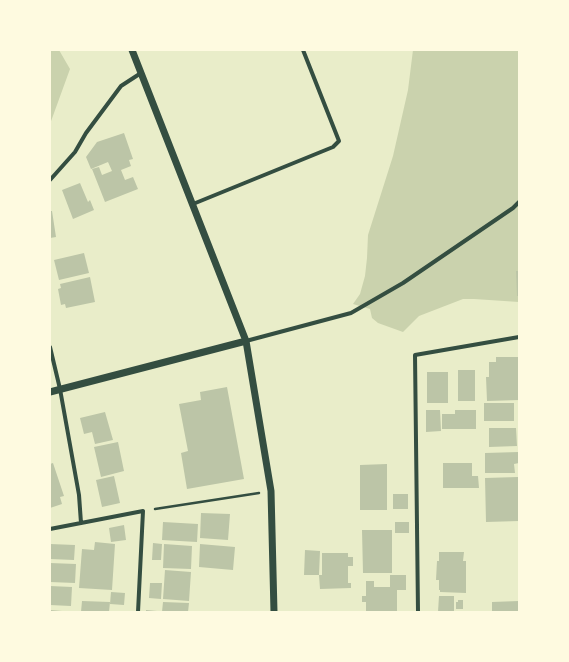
<!DOCTYPE html>
<html>
<head>
<meta charset="utf-8">
<style>
	body { margin:0 }
	#map { position:relative; width:569px; height:662px; overflow:hidden; background:#e9edc9; font-family:"Fira Sans Condensed",sans-serif }
	canvas { display:block }
	.frame { position:absolute; inset:0; border:51px solid #fefae0; pointer-events:none }
</style>
</head>
<body>
<div id="map">
<canvas width="569" height="662"></canvas>
<div class="frame"></div>
</div>
<script>
const c = document.querySelector('canvas').getContext('2d');
c.lineJoin = 'round';
function fill(path, color) { c.fillStyle = color; c.fill(path, 'evenodd'); }
const toPath = rows => new Path2D(rows.map(r => 'M' + r).join(''));
function stroke(path, color, width, dash) { c.strokeStyle = color; c.lineWidth = width; c.lineCap = dash ? 'butt' : 'round'; c.setLineDash(dash || []); c.stroke(path); }
fill(toPath([
	[50,50,59,50,70,69,50,124],
	[413,50,519,50,519,302,474,299,463,299,419,316,403,332,378,323,372,318,370,309,353,304,360,294,365,276,367,258,368,235,393,156,408,90]
]), '#cad2ad');
fill(toPath([
	[124,133,133,159,129,160,131,166,121,170,125,180,133,177,138,189,105,202,92,169,99,167,102,175,112,171,108,162,91,169,86,157,97,142],
	[80,183,88,202,90,200,94,210,73,219,62,190],
	[50,211,52,211,56,237,50,238],
	[84,253,89,273,59,280,54,260],
	[516,271,519,271,519,296,517,296],
	[90,277,95,302,66,308,65,304,61,305,58,289,61,288,60,284],
	[496,357,519,357,519,400,487,401,486,377,489,377,489,362,496,362],
	[458,370,475,370,475,401,458,401],
	[427,372,448,372,448,403,427,403],
	[227,387,244,479,187,489,181,453,188,451,179,404,201,400,200,392],
	[484,403,514,403,514,421,484,421],
	[426,410,440,410,441,431,426,432],
	[455,410,476,410,476,429,442,429,442,414,455,414],
	[105,412,113,440,95,444,92,432,84,434,80,418],
	[489,428,516,428,517,446,489,447],
	[118,442,124,471,101,477,94,447],
	[519,452,519,463,514,464,515,473,485,473,485,453],
	[53,463,64,496,60,497,62,504,50,508,50,464],
	[443,463,472,463,472,476,478,476,479,488,443,488],
	[387,464,387,510,360,510,360,465],
	[114,476,120,503,102,507,96,480],
	[518,477,519,521,486,522,485,478],
	[393,494,408,494,408,509,393,509],
	[201,513,230,514,228,540,200,538],
	[163,522,198,524,197,542,162,540],
	[395,522,409,522,409,533,395,533],
	[124,525,126,540,111,542,109,528],
	[362,530,392,530,392,573,363,573],
	[95,542,115,544,112,590,79,588,82,549,94,550],
	[153,543,162,544,161,560,152,560],
	[50,544,75,545,74,560,50,559],
	[164,544,192,546,191,569,163,568],
	[200,544,235,547,233,570,199,567],
	[305,550,320,551,319,575,304,575],
	[439,552,464,552,463,561,466,561,466,593,440,592,440,590,439,590,439,580,436,580,437,561,439,561],
	[322,553,348,553,348,557,353,557,353,566,348,566,348,583,351,583,351,588,320,589,319,575,322,575],
	[50,563,76,564,75,583,50,582],
	[165,570,191,572,189,601,163,599],
	[390,575,406,575,406,590,397,590,397,612,366,612,366,602,362,602,362,596,366,596,366,581,374,581,374,587,390,587],
	[150,583,162,583,161,599,149,598],
	[50,586,72,587,71,606,50,605],
	[111,592,125,593,124,605,110,604],
	[439,596,454,596,454,612,438,612],
	[458,600,463,600,463,609,456,609,456,602,458,602],
	[82,601,110,602,109,612,81,612],
	[519,601,519,612,492,612,492,602],
	[163,602,189,603,188,612,162,612],
	[50,610,62,611,62,612,50,612],
	[146,610,157,611,157,612,146,612]
]), '#bcc5a7');
stroke(toPath([
	[155,509,259,493]
]), '#344e41', 2.5);
stroke(toPath([
	[50,180,75,152,86,133,121,86,141,73],
	[193,204,333,147,339,141,303,50],
	[246,341,351,313,403,283,513,208,519,202],
	[50,347,60,389,79,495,81,523],
	[50,529,143,511,138,612],
	[418,612,415,355,519,337]
]), '#344e41', 4);
stroke(toPath([
	[132,50,246,341,271,491,274,612],
	[50,392,246,341]
]), '#344e41', 7);
</script>
</body>
</html>
